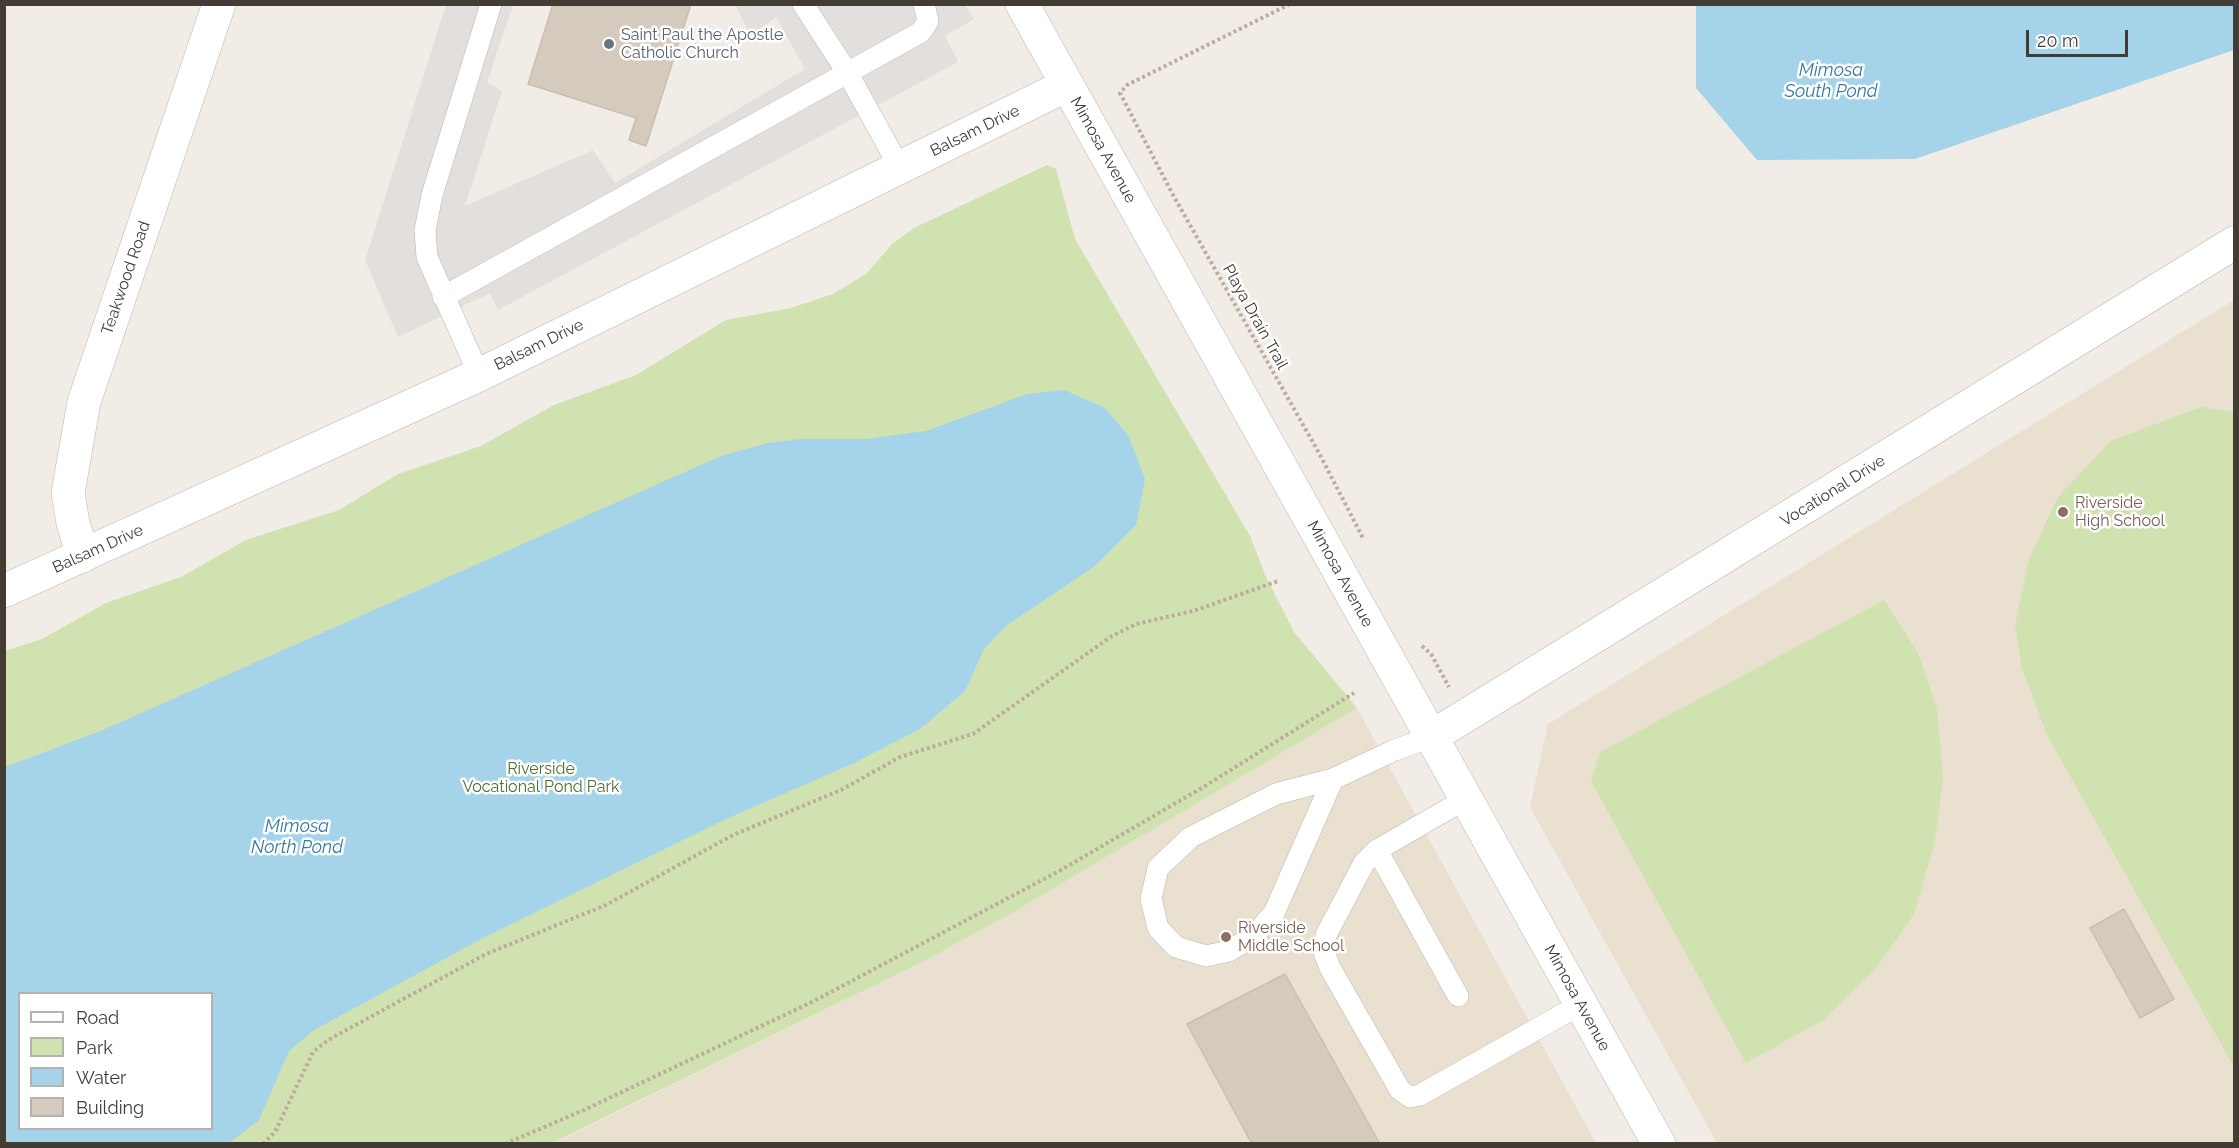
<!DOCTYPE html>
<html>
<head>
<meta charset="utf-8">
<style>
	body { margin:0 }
	#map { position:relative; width:2239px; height:1148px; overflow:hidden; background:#f1ece5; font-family:Raleway,sans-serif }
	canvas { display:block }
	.frame { position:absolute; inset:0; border:6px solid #433c35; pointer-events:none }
	.legend { position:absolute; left:18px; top:992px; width:195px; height:138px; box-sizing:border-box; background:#fff; border:2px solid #b4b1ae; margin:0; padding:8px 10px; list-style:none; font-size:18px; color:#433c35 }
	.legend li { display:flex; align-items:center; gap:12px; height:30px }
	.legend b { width:30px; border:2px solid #b4b1ae }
	.scale { position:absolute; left:2026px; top:30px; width:102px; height:27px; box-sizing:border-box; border:3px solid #433c35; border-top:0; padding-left:8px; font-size:18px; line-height:21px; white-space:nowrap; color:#433c35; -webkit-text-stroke:4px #fff; paint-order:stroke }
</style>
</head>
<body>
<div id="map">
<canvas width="2239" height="1148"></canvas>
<div class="frame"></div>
<ul class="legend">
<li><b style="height:8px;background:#fff"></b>Road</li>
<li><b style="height:16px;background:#d0e2b0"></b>Park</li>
<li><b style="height:16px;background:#a5d3ea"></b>Water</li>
<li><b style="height:16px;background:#d5cabe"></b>Building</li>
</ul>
<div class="scale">20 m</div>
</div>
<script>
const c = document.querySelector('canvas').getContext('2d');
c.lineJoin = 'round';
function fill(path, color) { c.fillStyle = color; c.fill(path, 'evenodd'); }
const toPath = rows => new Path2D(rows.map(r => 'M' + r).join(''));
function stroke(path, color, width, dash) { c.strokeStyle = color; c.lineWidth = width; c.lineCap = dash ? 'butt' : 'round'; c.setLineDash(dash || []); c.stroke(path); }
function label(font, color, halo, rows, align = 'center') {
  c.font = font + ' Raleway,sans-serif'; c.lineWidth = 5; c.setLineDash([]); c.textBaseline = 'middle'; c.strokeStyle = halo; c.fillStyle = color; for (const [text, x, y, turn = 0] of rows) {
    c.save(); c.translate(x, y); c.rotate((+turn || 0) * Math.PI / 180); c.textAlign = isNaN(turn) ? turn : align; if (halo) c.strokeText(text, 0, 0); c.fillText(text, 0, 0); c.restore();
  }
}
fill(toPath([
	[2234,300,2234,1143,1717,1143,1530,807,1548,724],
	[1357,708,1596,1143,552,1144,924,961,1014,912]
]), '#e9e0d0');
fill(toPath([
	[1047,165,1056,169,1075,239,1250,536,1266,577,1294,632,1357,708,1014,912,924,961,552,1143,5,1144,5,651,42,639,106,603,181,577,246,540,339,510,398,474,481,446,554,405,636,375,726,320,791,308,833,294,866,274,892,244,914,228],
	[20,994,212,994,212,1128,20,1128],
	[2201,407,2234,412,2234,1067,2047,735,2022,668,2015,626,2029,559,2058,497,2111,441],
	[1884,600,1918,653,1937,709,1943,778,1935,841,1914,914,1876,968,1823,1020,1746,1063,1591,781,1600,752]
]), '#d0e2b0');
fill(toPath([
	[446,5,513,5,487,82,502,91,465,206,593,150,615,183,805,69,776,17,751,35,735,5,965,5,974,19,945,36,958,62,498,310,490,293,398,337,365,260]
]), '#e2dfdd');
fill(toPath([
	[1696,5,2234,5,2234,50,1915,159,1757,160,1696,88],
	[1064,390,1105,408,1128,435,1145,479,1136,525,1095,566,1006,626,984,649,965,691,920,729,852,764,726,819,485,937,314,1030,289,1051,259,1120,229,1143,5,1143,5,767,103,730,721,456,768,443,801,439,865,439,926,431,1027,394],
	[20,994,212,994,212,1128,20,1128]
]), '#a5d3ea');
const building = toPath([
	[553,4,691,4,646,146,629,140,636,118,528,84,553,4],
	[2124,909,2174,999,2140,1018,2090,928,2124,909],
	[1285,974,1380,1144,1252,1144,1187,1024,1285,974]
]);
fill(building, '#d5cabe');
stroke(building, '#ccbeaf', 1.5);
const service = toPath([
	[803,4,847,72,900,168],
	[443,297,921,32,928,21,924,4],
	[479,375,427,257,425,230,432,195,491,4],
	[1333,779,1274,913,1254,936,1229,951,1206,956,1176,947,1158,928,1151,899,1158,868,1191,837,1276,794,1333,779,1395,750,1431,737],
	[1464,800,1377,850,1364,863,1326,935,1324,952,1330,968,1400,1090,1410,1097,1420,1095,1581,1004],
	[1377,850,1458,996]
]);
const minor = toPath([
	[83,556,73,523,68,493,84,402,219,4]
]);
const tertiary = toPath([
	[1022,4,1659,1144],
	[4,591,479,375,1067,85],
	[1431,737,2234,243]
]);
stroke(service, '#beb6ab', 22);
stroke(minor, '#beb6ab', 34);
stroke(tertiary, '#beb6ab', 34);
stroke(toPath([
	[1290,4,1127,85,1120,93,1173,195,1319,453,1364,540],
	[1422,646,1431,654,1449,687],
	[263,1144,275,1132,313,1052,328,1040,486,954,606,905,733,835,841,790,900,757,973,734,1112,636,1136,624,1193,611,1278,581],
	[505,1144,584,1110,812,1002,1061,870,1205,786,1354,693]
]), '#bcad9b', 4, [3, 3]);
stroke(service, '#fff', 21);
stroke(minor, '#fff', 33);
stroke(tertiary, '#fff', 33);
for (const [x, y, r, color] of [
	[609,44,6,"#6b7280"],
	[2063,512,6,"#8d6e63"],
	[1226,937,6,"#8d6e63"]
]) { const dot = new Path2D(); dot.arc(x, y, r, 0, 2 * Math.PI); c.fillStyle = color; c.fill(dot); stroke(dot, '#fff', 2); }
label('16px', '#5b616d', '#fff', [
	["Saint Paul the Apostle",621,35],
	["Catholic Church",621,53]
], 'left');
label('16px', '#433c35', '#fff', [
	["Balsam Drive",975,131,-26],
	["Mimosa Avenue",1103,150,61],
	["Teakwood Road",126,278,-71],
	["Playa Drain Trail",1255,317,61],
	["Balsam Drive",539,345,-26],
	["Vocational Drive",1833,491,-32],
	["Balsam Drive",98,549,-24],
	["Mimosa Avenue",1340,574,61],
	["Mimosa Avenue",1577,998,61]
]);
label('16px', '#785e54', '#fff', [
	["Riverside",2075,503],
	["High School",2075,521],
	["Riverside",1238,928],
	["Middle School",1238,946]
], 'left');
label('16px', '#4c6f2d', '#fff', [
	["Riverside",541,769],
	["Vocational Pond Park",541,787]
]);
label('italic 18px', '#357a9f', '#fff', [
	["Mimosa",1831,71],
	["South Pond",1831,92],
	["Mimosa",297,827],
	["North Pond",297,848]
]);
</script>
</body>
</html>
